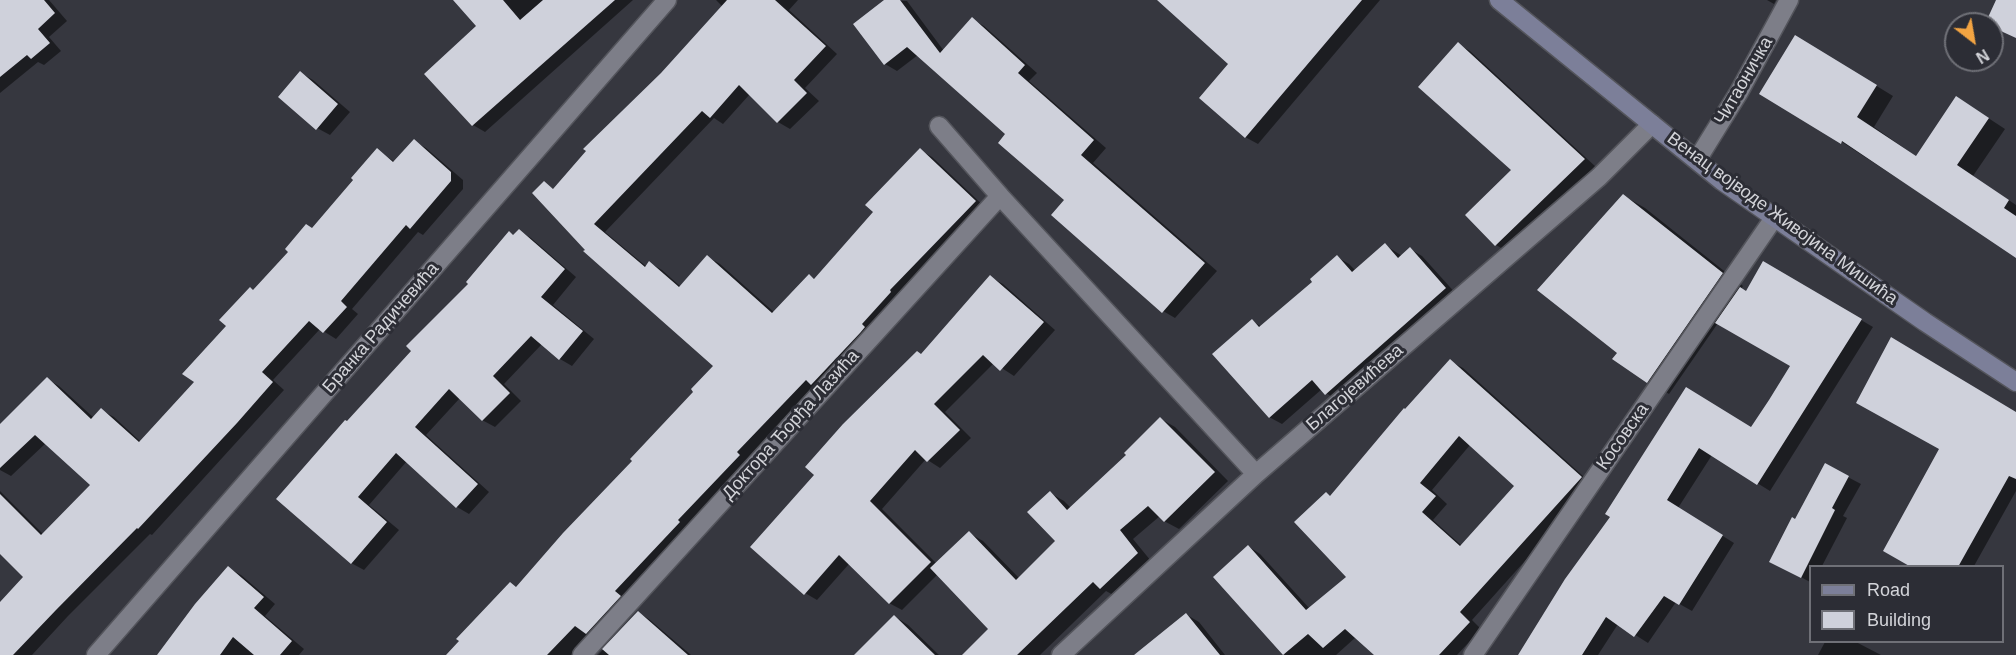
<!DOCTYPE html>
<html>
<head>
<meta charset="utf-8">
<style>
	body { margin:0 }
	#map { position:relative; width:2016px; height:655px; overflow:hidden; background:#36373f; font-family:Arial,sans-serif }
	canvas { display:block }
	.legend { position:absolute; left:1809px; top:565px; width:195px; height:78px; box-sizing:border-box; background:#2c2d35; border:2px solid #6f7077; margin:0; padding:8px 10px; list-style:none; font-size:18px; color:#d3d4d9 }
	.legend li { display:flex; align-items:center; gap:12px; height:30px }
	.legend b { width:30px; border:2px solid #6f7077 }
	.north { position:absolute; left:1944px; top:12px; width:60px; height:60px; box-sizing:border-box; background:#2c2d35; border:2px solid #6f7077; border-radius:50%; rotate:149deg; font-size:16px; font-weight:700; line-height:24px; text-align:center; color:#d3d4d9 }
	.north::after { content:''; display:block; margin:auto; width:21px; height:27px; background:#f3a442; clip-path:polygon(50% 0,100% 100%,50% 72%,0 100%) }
</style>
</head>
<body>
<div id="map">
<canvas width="2016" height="655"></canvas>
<ul class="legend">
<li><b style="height:8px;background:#7c7f99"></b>Road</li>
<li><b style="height:16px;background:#cfd1db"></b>Building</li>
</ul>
<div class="north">N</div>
</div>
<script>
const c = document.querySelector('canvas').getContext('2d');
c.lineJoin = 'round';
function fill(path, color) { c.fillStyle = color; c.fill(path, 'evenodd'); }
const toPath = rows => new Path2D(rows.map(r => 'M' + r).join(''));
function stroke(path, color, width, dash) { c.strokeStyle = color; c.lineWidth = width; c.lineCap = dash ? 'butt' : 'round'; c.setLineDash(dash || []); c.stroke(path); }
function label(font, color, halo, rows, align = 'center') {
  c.font = font + ' Arial,sans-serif'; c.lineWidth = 6; c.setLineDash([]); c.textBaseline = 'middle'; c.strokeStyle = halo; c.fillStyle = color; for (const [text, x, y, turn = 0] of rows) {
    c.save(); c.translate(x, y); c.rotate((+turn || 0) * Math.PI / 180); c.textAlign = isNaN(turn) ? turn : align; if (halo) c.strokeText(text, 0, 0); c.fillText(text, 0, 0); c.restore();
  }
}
fill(toPath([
	[0,0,49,0,67,21,49,37,61,51,44,65,38,62,0,93],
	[455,0,633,0,485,132,473,125,478,26],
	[716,0,798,0,789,10,837,54,805,88,819,101,790,129,778,122,750,94,723,124,714,118,605,232,647,267,650,263,662,270,681,287,708,257,720,264,775,313,810,276,815,279,875,212,920,150,932,157,987,209,585,655,448,655,510,584,517,588,634,461,695,392,716,366,587,250,544,183,555,190,723,7],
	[887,0,907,1,944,51,972,19,984,26,1037,73,1029,81,1106,148,1093,163,1217,271,1175,318,1163,311,1007,134,918,55,897,71,885,64],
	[1160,0,1380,0,1258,144,1245,137,1230,64],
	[1767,0,1776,0,1774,4],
	[1458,44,1470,51,1596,167,1508,252,1496,245,1513,170],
	[1813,47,1893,96,1874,127,1917,157,1973,108,2005,129,1973,176,2016,205,2016,256,1842,142],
	[301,73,313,80,350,112,330,135,317,128],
	[414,141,426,148,463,180,463,189,423,235,418,232,352,309,358,314,336,339,320,329,273,380,284,390,152,535,150,534,68,616,32,655,0,655,0,604,25,577,0,552,0,491,43,534,92,485,46,443,11,476,0,470,0,425,47,379,59,386,94,418,101,410,114,417,141,442,196,382,228,326,254,291,313,229,377,150,395,162],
	[1624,196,1645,208,1743,286,1741,289,1747,292,1764,263,1873,327,1770,491,1712,455,1678,508,1734,543,1692,611,1676,602,1648,643,1618,624,1598,655,1525,655,1612,517,1687,389,1752,429,1797,369,1718,323,1669,394,1648,381,1620,353],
	[519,231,531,238,576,277,553,305,594,339,572,366,560,359,542,344,504,384,521,401,495,427,482,420,460,398,426,435,489,492,469,514,457,507,407,461,369,505,399,530,364,570,351,563,347,422],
	[1385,245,1402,256,1410,249,1422,256,1458,296,1338,401,1326,393,1322,389,1282,424,1269,417,1252,321,1262,327,1314,282,1337,257,1349,264,1356,271],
	[990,277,1003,284,1055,330,1014,376,994,363,945,412,971,438,940,468,926,459,882,509,937,564,969,533,983,541,1019,578,1057,541,1050,493,1064,501,1071,508,1128,455,1161,419,1175,427,1228,481,1179,529,1164,521,1160,516,1133,539,1151,561,1115,596,1106,591,1040,655,964,655,991,629,938,574,902,610,889,603,849,564,817,600,805,593,922,355],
	[1450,361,1463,368,1593,485,1472,620,1481,629,1457,655,1376,655,1356,637,1336,655,1285,655,1215,577,1248,546,1260,554,1310,609,1348,577,1326,494,1331,497],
	[1470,445,1516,486,1462,546,1433,520,1447,504,1432,490],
	[2016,413,2016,491,1974,566,1913,566],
	[1825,465,1861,484,1843,516,1847,518,1822,566,1810,566,1810,582,1784,568,1796,521],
	[228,568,241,575,275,604,265,616,304,649,299,655,159,655],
	[638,612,650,620,691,655,598,655],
	[1187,615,1199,622,1225,655,1147,655],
	[894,616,908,625,939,655,862,655],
	[1825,642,1856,642,1881,655,1818,655]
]), '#0007');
fill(toPath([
	[0,0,44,0,55,13,38,29,50,43,31,59,27,55,0,77],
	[453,0,503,0,520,20,543,0,615,0,472,126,424,74,476,26],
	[727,0,775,0,826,46,794,80,807,93,777,123,739,85,710,118,702,111,594,224,645,267,649,261,679,287,707,255,772,313,809,274,814,279,873,212,865,205,920,148,976,201,890,290,891,292,862,324,865,327,860,333,811,385,806,380,737,452,740,455,678,520,680,522,615,591,621,596,586,634,575,626,547,655,446,655,459,641,456,639,510,582,516,587,563,533,632,461,630,459,693,392,691,389,713,366,583,251,585,250,532,193,544,181,553,189,586,151,583,149,661,73],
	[884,0,900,0,940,53,972,17,1025,65,1018,73,1094,140,1081,155,1205,263,1162,313,1051,215,1064,200,998,143,1005,134,907,47,884,65,853,24],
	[1157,0,1362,0,1245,138,1199,98,1228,64],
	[1996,0,2016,0,2016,38,1992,27,1992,24,1985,24],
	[1795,35,1877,85,1857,117,1916,156,1956,96,1989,118,1957,165,2009,200,2004,208,2016,216,2016,258,1842,141,1841,144,1759,94],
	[1458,42,1585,159,1495,246,1465,215,1511,170,1418,87],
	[300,71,338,104,316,130,278,97],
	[414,139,451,172,451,181,410,229,406,225,341,301,347,307,323,333,309,321,262,372,273,382,237,423,138,529,137,528,56,610,13,655,0,655,0,602,23,577,0,554,0,494,41,535,90,485,35,435,0,468,0,424,47,377,91,419,101,408,139,442,194,382,182,374,226,326,219,320,250,287,253,290,288,252,285,249,306,224,312,228,353,180,351,178,377,148,393,162],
	[1623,194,1723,273,1647,383,1612,359,1617,353,1537,290],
	[519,229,565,269,541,297,583,331,559,360,531,336,493,376,510,393,482,421,449,389,415,427,478,484,456,508,396,453,358,497,387,522,351,564,276,499,345,420,347,421,411,351,406,346,468,284,466,282,509,231,513,235],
	[1385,243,1398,258,1410,247,1446,288,1325,395,1312,380,1269,418,1212,354,1252,319,1259,327,1312,282,1310,279,1337,255,1352,272],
	[1763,261,1862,319,1757,485,1699,448,1667,500,1723,535,1679,605,1664,596,1634,637,1606,617,1582,655,1518,655,1565,579,1610,517,1605,514,1686,387,1751,427,1769,400,1790,366,1715,323,1740,287,1746,291],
	[990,275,1044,322,1000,371,983,355,934,404,960,430,927,462,915,450,870,501,931,562,889,604,839,555,804,595,750,547,814,475,805,467,843,424,917,351,921,354],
	[1891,337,2016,412,2016,479,2009,476,1958,567,1911,567,1883,551,1939,449,1856,403],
	[1450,359,1582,477,1460,612,1470,622,1439,655,1374,655,1345,629,1323,648,1308,634,1283,655,1213,577,1248,545,1306,610,1346,577,1294,522,1326,492,1330,496,1404,408,1405,409],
	[1459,436,1514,486,1460,546,1422,512,1436,496,1420,483],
	[1160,417,1215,472,1164,522,1148,506,1120,530,1138,553,1100,589,1093,582,1017,655,962,655,988,629,930,568,969,531,1016,580,1055,541,1027,512,1050,491,1067,510,1126,455,1124,453],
	[1825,463,1849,476,1832,508,1835,510,1801,578,1769,562,1792,517,1795,519],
	[228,566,264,597,254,608,292,641,280,655,254,655,233,637,220,655,157,655,195,604],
	[638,611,688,655,609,655,602,649],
	[1186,613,1220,655,1134,655],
	[894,615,935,655,854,655]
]), '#cfd1db');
const minor = toPath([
	[939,126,1000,196],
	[1697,160,1739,92,1789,0],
	[96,655,667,0],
	[582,655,1000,196,1256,474],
	[1061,655,1256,474,1599,177,1652,124],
	[1473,655,1774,218]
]);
const secondary = toPath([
	[1499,0,1722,181,1925,322,2016,382]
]);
stroke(minor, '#54555c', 21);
stroke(secondary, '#54555c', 21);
stroke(minor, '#7d7e88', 18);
stroke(secondary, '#7c7f99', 18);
label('18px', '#d3d4d9', '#2c2d35', [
	["Читаоничка",1744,81,-60],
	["Венац војводе Живојина Мишића",1782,219,36],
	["Бранка Радичевића",381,328,-49],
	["Благојевићева",1355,388,-41],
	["Доктора Ђорђа Лазића",791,425,-48],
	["Косовска",1623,437,-55]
]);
</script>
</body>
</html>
